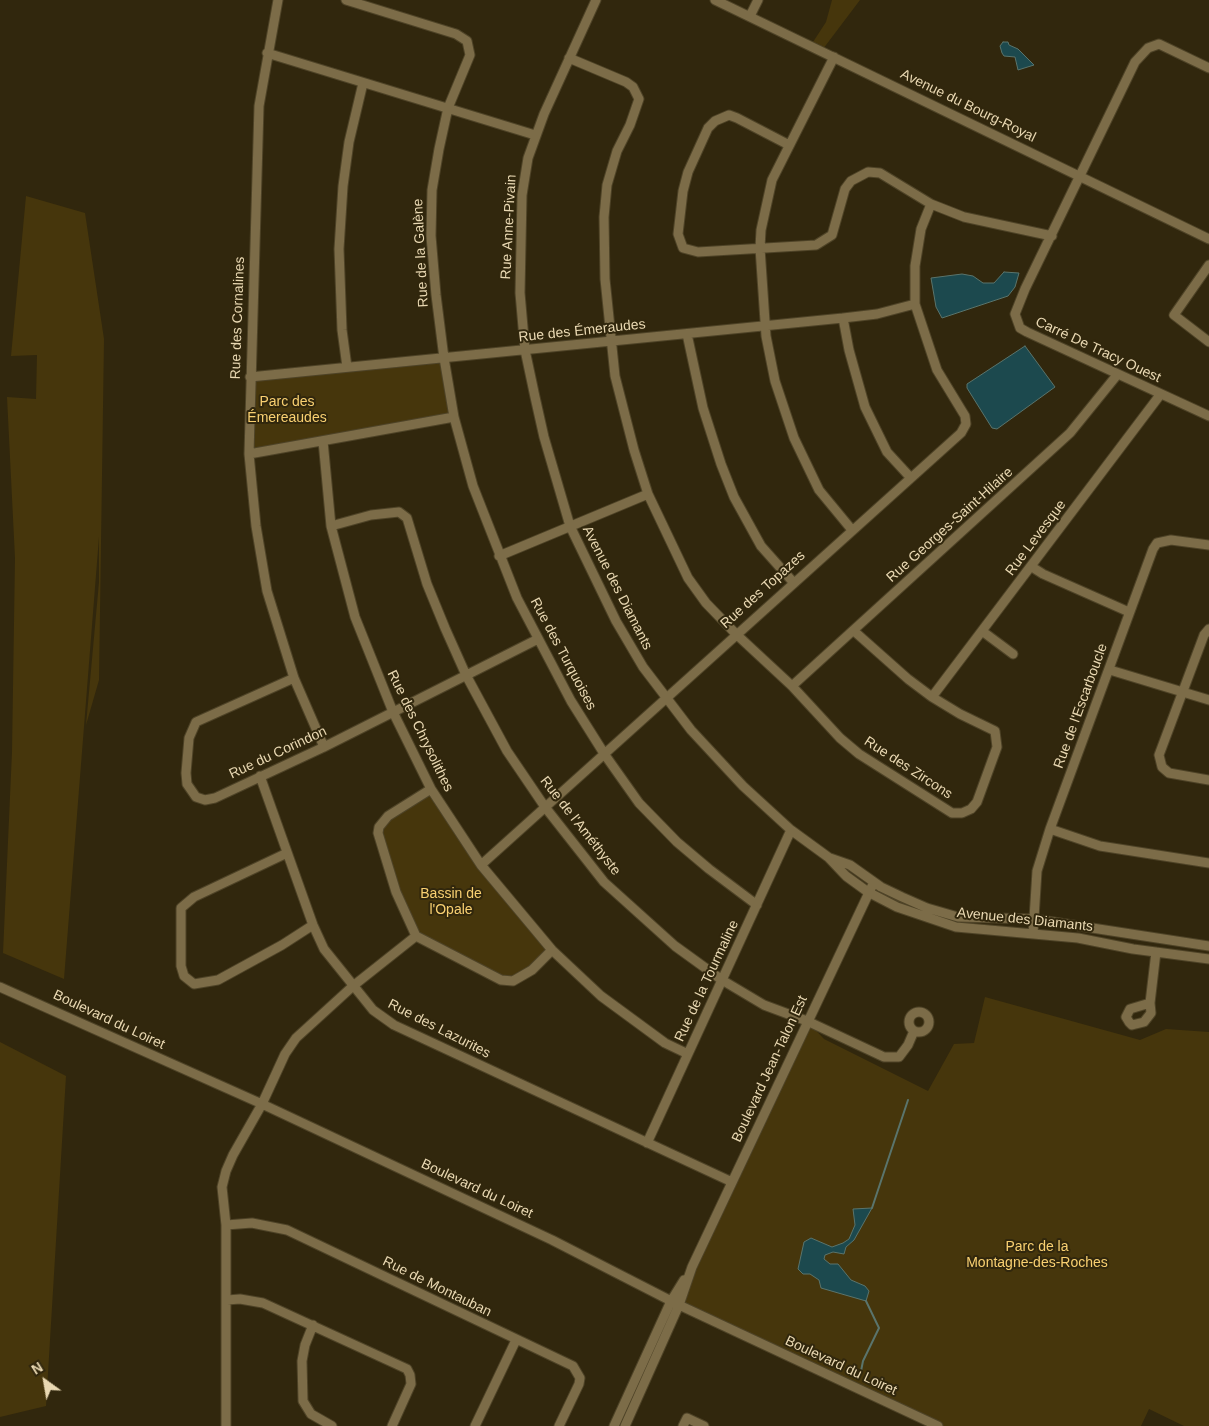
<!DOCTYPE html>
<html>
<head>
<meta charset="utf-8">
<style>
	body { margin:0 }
	#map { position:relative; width:1209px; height:1426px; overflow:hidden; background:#31270d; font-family:Arial,sans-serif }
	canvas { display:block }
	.north { position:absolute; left:20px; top:1356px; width:50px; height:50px; -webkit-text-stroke:4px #31270d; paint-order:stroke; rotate:328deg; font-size:14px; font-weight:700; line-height:20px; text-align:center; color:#e9d8b2 }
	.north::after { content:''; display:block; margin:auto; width:18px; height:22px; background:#e9d8b2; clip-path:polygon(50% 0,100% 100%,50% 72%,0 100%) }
</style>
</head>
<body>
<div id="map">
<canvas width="1209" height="1426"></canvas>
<div class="north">N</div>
</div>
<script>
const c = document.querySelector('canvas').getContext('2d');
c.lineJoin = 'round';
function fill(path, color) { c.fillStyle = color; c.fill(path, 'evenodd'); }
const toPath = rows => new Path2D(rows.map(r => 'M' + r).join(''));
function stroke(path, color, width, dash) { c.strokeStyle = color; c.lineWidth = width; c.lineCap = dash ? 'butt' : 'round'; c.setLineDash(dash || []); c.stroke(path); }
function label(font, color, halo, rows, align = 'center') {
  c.font = font + ' Arial,sans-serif'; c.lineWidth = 4; c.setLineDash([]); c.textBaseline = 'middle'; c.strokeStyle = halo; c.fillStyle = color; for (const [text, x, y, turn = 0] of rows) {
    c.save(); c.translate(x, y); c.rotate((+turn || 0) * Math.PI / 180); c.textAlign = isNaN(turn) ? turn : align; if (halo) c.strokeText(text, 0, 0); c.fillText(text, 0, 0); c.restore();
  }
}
fill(toPath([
	[832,0,860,0,823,49,813,42,826,22],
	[26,196,85,213,104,339,99,680,86,725,99,582,99,537,64,979,3,953,12,752,15,558,7,397,36,399,37,355,11,356],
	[444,358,454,417,249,454,250,377],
	[431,789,481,865,552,950,513,981,416,936,410,926,379,827],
	[985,997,1140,1040,1166,1029,1209,1032,1209,1426,1184,1426,1149,1409,1141,1426,938,1426,679,1305,807,1021,824,1039,928,1091,954,1044,974,1043],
	[0,1042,66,1076,46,1406,0,1417]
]), '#46360c');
const water = toPath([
	[1003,42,1008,42,1009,45,1018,49,1034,65,1018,70,1015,57,1004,56,1002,53,1000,46,1003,42],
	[1004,272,1019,273,1015,287,1008,296,942,318,936,307,931,278,962,274,973,276,983,283,994,283,1004,272],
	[1025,346,1055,387,997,429,992,428,967,388,967,384,1025,346],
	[872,1208,854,1240,846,1247,844,1254,833,1252,825,1255,824,1259,830,1264,838,1264,851,1280,865,1286,869,1291,866,1301,821,1288,819,1280,810,1274,803,1274,798,1269,804,1242,811,1238,832,1247,843,1243,849,1239,855,1225,853,1209,872,1208]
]);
fill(water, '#1c494e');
stroke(water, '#5a746c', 1);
stroke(toPath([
	[872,1208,908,1100],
	[860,1376,863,1361,879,1328,866,1301]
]), '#5a746c', 2);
const minor = toPath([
	[278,0,259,106,249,454,256,526,267,591,294,678,324,747],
	[346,0,456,34,467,41,470,55,448,108,439,149,432,190,431,236,436,295,444,358,454,417,473,486,517,598,571,701,605,755,639,803,677,842,709,869,757,905],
	[596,0,544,114,528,158,522,195,520,293,525,350,535,397,544,437,570,526,616,621,643,667,691,730,743,786,791,830,828,857,846,876,868,892,897,907,956,927,1078,938,1133,949,1209,959],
	[715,0,1209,239],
	[750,16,758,0],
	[267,53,535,135],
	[834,57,772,180,761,230,760,248,766,336,775,381,794,438,819,490,852,530],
	[569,58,626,82,633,87,639,99,630,125,617,151,607,185,604,217,605,279,615,376,634,450,648,494,688,578,706,603,736,634,792,686,840,738,859,754,952,813,962,813,971,809,977,802,997,747,995,731,960,714,932,697,908,679,854,631],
	[1209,68,1159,44,1148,48,1135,62,1025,289,1015,314,1020,328,1027,332,1209,416],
	[789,145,737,118,729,115,715,121,708,128,688,172,683,191,678,234,683,248,698,252,816,245,832,235,845,189,851,181,868,172,880,173,931,204,964,217,1052,236],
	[1209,265,1174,315,1209,342],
	[843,318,849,350,865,407,887,452,910,477],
	[687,334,703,408,721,464,734,497,761,546,793,582],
	[347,367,342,330,339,249,343,186,349,142,363,83],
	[250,377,843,318,877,314,915,304],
	[323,441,331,526,355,617,393,712,431,789,481,865,552,950,601,996,665,1043,688,1054],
	[249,454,454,417],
	[331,526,371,515,399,512,407,518,427,584,445,628,466,675,507,751,545,807,604,882,675,946,722,980,764,1005,807,1021,884,1057,899,1057,908,1045,914,1031],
	[499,556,648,494],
	[1032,567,1043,574,1129,612],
	[1209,629,1204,635,1159,755,1162,767,1169,773,1209,780],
	[982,631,1013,654],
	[1110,670,1209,700],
	[294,678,196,722,189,738,186,773,187,784,196,797,205,800,215,798,324,747,538,639],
	[792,686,1070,433,1117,375],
	[932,697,1160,395],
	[260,776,313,925,324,949,373,1010,394,1025,732,1182],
	[431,789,388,816,379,827,378,833,396,892,416,936,501,980,513,981,532,970,552,950],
	[1050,829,1100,846,1209,863],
	[287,853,194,897,181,908,181,966,184,976,194,984,218,980,282,945,313,925],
	[830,858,850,865,881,887,902,897,927,908,958,917,1034,919,1209,946],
	[481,865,961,433,966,424,965,416,937,370,915,304,915,266,921,229,931,204],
	[1033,934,1037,871,1050,829,1153,549,1157,543,1171,540,1209,545],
	[0,987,262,1104,552,1240,679,1305,938,1426],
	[1150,1003,1130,1009,1126,1017,1129,1022,1132,1025,1144,1022,1151,1013,1150,1003,1156,952],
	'909 1022a10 10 0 1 1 20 0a10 10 0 1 1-20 0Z',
	[647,1143,791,830],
	[226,1225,252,1223,287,1230,573,1366,580,1378,579,1384,559,1426],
	[227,1300,240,1299,263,1303,407,1369,410,1375,411,1384,392,1426],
	[313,1325,305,1345,302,1361,303,1401,311,1414,332,1426],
	[226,1426,226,1225,222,1187,226,1171,233,1155,262,1104,285,1054,296,1038,353,986,416,936],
	[475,1426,516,1340],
	[614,1426,671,1301,684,1280],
	[625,1426,679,1305,692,1267,874,882],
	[683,1426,687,1418,704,1426]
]);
stroke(minor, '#4e4327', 11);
stroke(minor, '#7c6c48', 9);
label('14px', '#e9d8b2', '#31270d', [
	["Avenue du Bourg-Royal",968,106,26],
	["Rue Anne-Pivain",509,227,-87],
	["Rue de la Galène",421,253,-93],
	["Rue des Cornalines",238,318,-88],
	["Rue des Émeraudes",582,331,-6],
	["Carré De Tracy Ouest",1098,350,25],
	["Rue Georges-Saint-Hilaire",950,525,-42],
	["Rue Levesque",1036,538,-53],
	["Avenue des Diamants",617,588,63],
	["Rue des Topazes",763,590,-42],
	["Rue des Turquoises",563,654,62],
	["Rue de l'Escarboucle",1081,706,-70],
	["Rue des Chrysolithes",420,731,64],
	["Rue du Corindon",278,753,-25],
	["Rue des Zircons",908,768,33],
	["Rue de l'Améthyste",580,826,52],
	["Avenue des Diamants",1025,920,6],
	["Rue de la Tourmaline",707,981,-65],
	["Boulevard du Loiret",109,1020,25],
	["Rue des Lazurites",439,1029,27],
	["Boulevard Jean-Talon Est",770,1069,-65],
	["Boulevard du Loiret",477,1189,25],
	["Rue de Montauban",437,1287,26],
	["Boulevard du Loiret",841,1366,25]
]);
label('14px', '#f9d071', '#31270d', [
	["Parc des",287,402],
	["Émereaudes",287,418],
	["Bassin de",451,894],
	["l'Opale",451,910],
	["Parc de la",1037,1247],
	["Montagne-des-Roches",1037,1263]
]);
</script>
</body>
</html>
